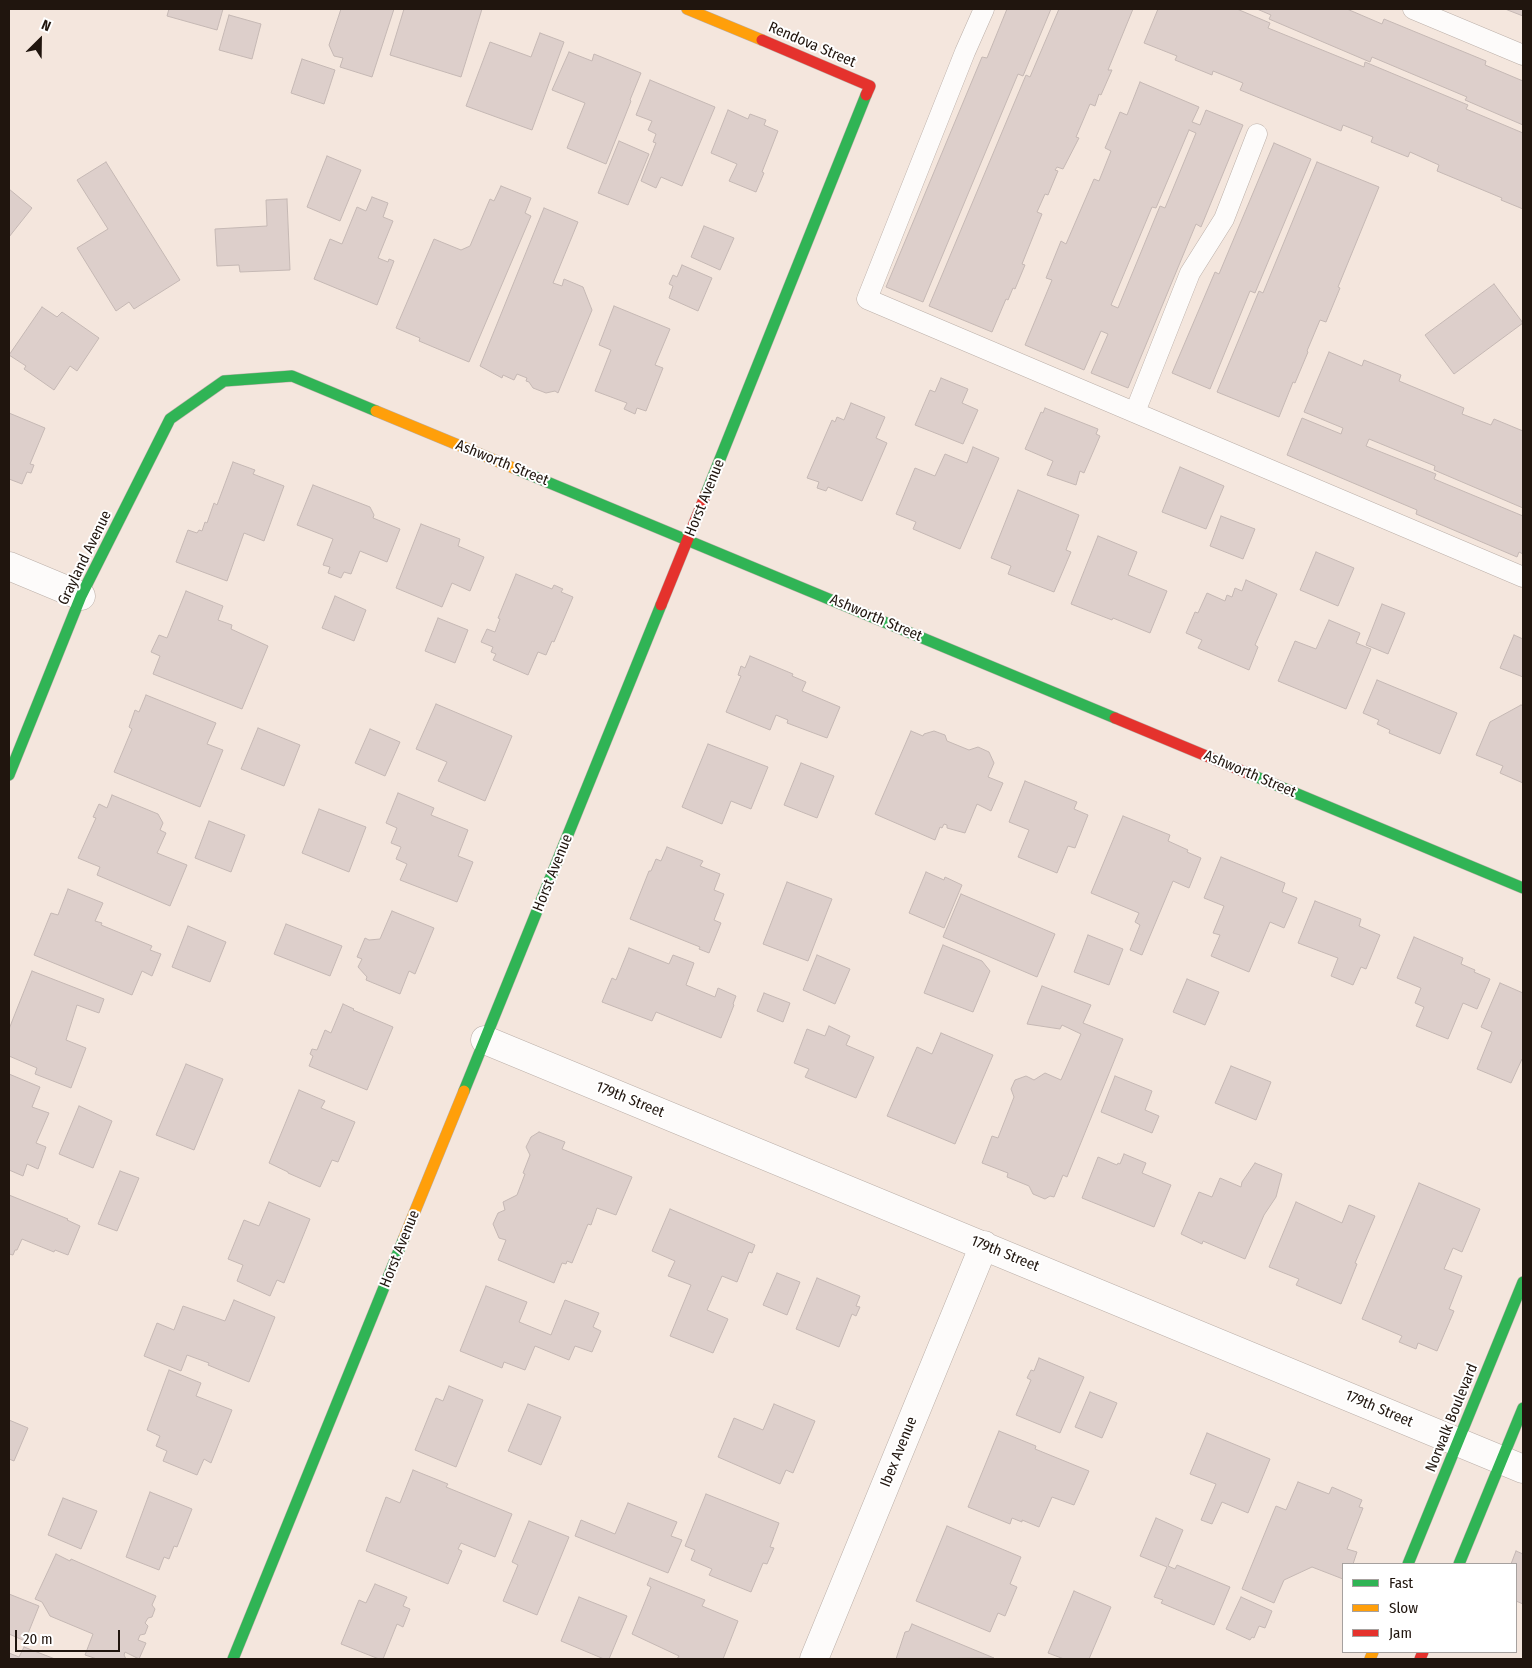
<!DOCTYPE html>
<html>
<head>
<meta charset="utf-8">
<style>
	body { margin:0 }
	#map { position:relative; width:1532px; height:1668px; overflow:hidden; background:#f4e6dd; font-family:"Fira Sans Condensed",sans-serif }
	canvas { display:block }
	.frame { position:absolute; inset:0; border:10px solid #20150e; pointer-events:none }
	.legend { position:absolute; left:1342px; top:1563px; width:175px; height:90px; box-sizing:border-box; background:#fff; border:1px solid #a6a19f; margin:0; padding:6px 9px; list-style:none; font-size:15px; color:#20150e }
	.legend li { display:flex; align-items:center; gap:10px; height:25px }
	.legend b { width:25px; border:1px solid #a6a19f }
	.north { position:absolute; left:15px; top:15px; width:50px; height:50px; -webkit-text-stroke:4px #fff; paint-order:stroke; rotate:23deg; font-size:14px; font-weight:700; line-height:20px; text-align:center; color:#20150e }
	.north::after { content:''; display:block; margin:auto; width:18px; height:22px; background:#20150e; clip-path:polygon(50% 0,100% 100%,50% 72%,0 100%) }
	.scale { position:absolute; left:15px; top:1630px; width:105px; height:22px; box-sizing:border-box; border:2px solid #20150e; border-top:0; padding-left:6px; font-size:15px; line-height:18px; white-space:nowrap; color:#20150e; -webkit-text-stroke:4px #fff; paint-order:stroke }
</style>
</head>
<body>
<div id="map">
<canvas width="1532" height="1668"></canvas>
<div class="frame"></div>
<ul class="legend">
<li><b style="height:6px;background:#30b455"></b>Fast</li>
<li><b style="height:6px;background:#ff9f0a"></b>Slow</li>
<li><b style="height:6px;background:#e5322d"></b>Jam</li>
</ul>
<div class="north">N</div>
<div class="scale">20 m</div>
</div>
<script>
const c = document.querySelector('canvas').getContext('2d');
c.lineJoin = 'round';
function fill(path, color) { c.fillStyle = color; c.fill(path, 'evenodd'); }
const toPath = rows => new Path2D(rows.map(r => 'M' + r).join(''));
function stroke(path, color, width, dash) { c.strokeStyle = color; c.lineWidth = width; c.lineCap = dash ? 'butt' : 'round'; c.setLineDash(dash || []); c.stroke(path); }
function label(font, color, halo, rows, align = 'center') {
  c.font = font + ' "Fira Sans Condensed",sans-serif'; c.lineWidth = 4; c.setLineDash([]); c.textBaseline = 'middle'; c.strokeStyle = halo; c.fillStyle = color; for (const [text, x, y, turn = 0] of rows) {
    c.save(); c.translate(x, y); c.rotate((+turn || 0) * Math.PI / 180); c.textAlign = isNaN(turn) ? turn : align; if (halo) c.strokeText(text, 0, 0); c.fillText(text, 0, 0); c.restore();
  }
}
const building = toPath([
	[169,9,223,9,217,30,167,16,169,9],
	[341,9,394,9,372,77,340,67,343,58,334,56,329,45,341,9],
	[404,9,482,9,461,77,390,55,404,9],
	[1007,9,1051,9,1023,76,1018,74,923,302,886,287,982,57,987,58,1007,9],
	[1059,9,1133,9,1108,70,1112,70,1101,95,1099,94,1095,106,1090,104,1076,137,1079,138,1063,169,1057,167,1055,170,1058,171,1048,195,1045,194,1037,212,1042,214,1022,264,1025,265,1015,289,1013,288,1008,300,1006,299,992,332,929,306,1026,75,1030,77,1059,9],
	[1158,9,1237,9,1270,23,1268,28,1364,67,1365,62,1468,105,1466,109,1523,133,1523,209,1501,200,1502,198,1437,171,1439,165,1410,152,1408,157,1371,142,1373,137,1343,125,1341,131,1240,90,1243,83,1213,71,1212,75,1175,60,1177,56,1144,43,1158,9],
	[1257,9,1347,9,1382,24,1384,19,1486,61,1485,65,1523,81,1523,125,1465,100,1467,97,1372,57,1370,62,1269,19,1271,15,1257,9],
	[1505,9,1523,9,1523,16,1505,9],
	[229,15,261,24,252,59,219,50,229,15],
	[540,33,564,42,532,130,466,106,490,42,531,57,540,33],
	[569,52,592,61,594,54,641,73,630,100,631,101,606,164,567,148,585,103,552,90,569,52],
	[302,59,335,70,324,104,291,93,302,59],
	[650,80,715,107,682,186,661,177,656,188,641,181,656,143,653,142,656,134,648,130,652,121,636,115,650,80],
	[1140,82,1199,107,1192,122,1200,125,1206,110,1243,125,1201,227,1196,224,1128,388,1091,373,1108,334,1101,331,1084,370,1025,345,1052,280,1046,278,1061,241,1066,244,1094,179,1099,181,1111,151,1105,148,1120,112,1127,115,1140,82],
	[1189,130,1196,133,1165,208,1160,206,1118,308,1111,305,1152,207,1156,208,1189,130],
	[728,110,748,119,750,114,766,120,764,125,778,131,762,172,764,173,756,192,729,181,737,164,711,153,728,110],
	[619,141,649,154,628,205,598,193,619,141],
	[1274,143,1311,159,1255,293,1250,291,1210,389,1172,373,1215,272,1219,274,1274,143],
	[327,156,361,170,340,221,307,207,327,156],
	[106,162,180,280,134,309,129,302,116,311,77,248,108,229,77,180,106,162],
	[1317,162,1379,187,1338,287,1340,288,1326,322,1320,320,1307,351,1308,352,1295,383,1293,382,1279,417,1217,392,1259,291,1263,293,1317,162],
	[501,186,531,198,525,213,531,216,469,362,419,341,420,338,396,328,434,239,461,250,470,246,490,199,494,201,501,186],
	[9,189,32,208,9,237,9,189],
	[372,197,388,203,383,217,393,221,378,258,388,262,389,259,394,261,377,305,314,279,330,239,342,244,357,207,366,211,372,197],
	[287,199,290,270,240,272,239,265,217,266,215,229,267,226,266,200,287,199],
	[544,208,578,222,553,283,562,286,564,279,583,287,592,310,558,393,555,391,546,393,533,388,529,382,526,381,527,378,517,374,514,380,503,375,502,378,480,366,544,208],
	[704,226,734,238,720,270,691,257,704,226],
	[682,265,712,278,698,311,669,298,673,286,669,284,673,275,677,277,682,265],
	[1494,284,1523,323,1454,374,1425,335,1494,284],
	[614,306,670,329,655,365,663,368,646,411,637,408,635,414,624,409,627,403,595,391,611,350,599,345,614,306],
	[42,307,57,317,62,312,99,338,77,371,70,366,54,390,24,369,26,366,9,355,42,307],
	[1329,352,1362,366,1364,360,1401,375,1399,381,1464,408,1462,414,1491,425,1494,419,1523,431,1523,508,1434,470,1435,466,1369,439,1366,446,1436,474,1434,479,1523,516,1523,554,1519,552,1517,557,1416,514,1417,510,1287,455,1302,418,1341,434,1343,428,1304,412,1329,352],
	[941,378,968,389,962,403,978,410,963,444,915,425,930,390,935,392,941,378],
	[851,403,885,417,876,438,887,443,862,501,828,487,826,491,817,488,819,482,807,478,832,420,835,422,837,417,844,420,851,403],
	[1045,408,1098,429,1096,434,1100,436,1084,473,1080,471,1076,485,1047,475,1053,461,1025,449,1041,412,1043,413,1045,408],
	[9,413,45,428,30,464,34,465,31,473,27,472,22,484,9,479,9,413],
	[973,447,999,458,960,549,913,529,916,522,896,514,915,468,935,476,945,454,967,463,973,447],
	[233,462,255,470,253,474,284,486,264,541,244,533,227,581,176,562,188,530,197,533,199,530,202,531,205,522,207,523,214,503,217,505,233,462],
	[1180,467,1224,486,1206,529,1162,512,1180,467],
	[313,485,370,507,374,515,373,518,400,529,387,562,360,551,351,574,344,572,341,578,328,573,330,567,323,565,333,539,297,525,313,485],
	[1018,490,1079,515,1066,550,1071,552,1054,592,1008,574,1011,566,991,558,1018,490],
	[1221,516,1255,529,1243,559,1210,546,1221,516],
	[421,524,460,539,458,546,484,557,470,591,452,583,442,607,396,588,421,524],
	[1098,536,1137,552,1128,575,1167,591,1150,633,1113,618,1112,620,1071,604,1098,536],
	[1316,552,1354,568,1338,606,1300,590,1316,552],
	[516,574,552,589,554,585,563,589,561,592,573,597,554,642,552,641,546,655,538,652,528,675,493,660,496,654,491,652,493,647,481,642,487,629,495,632,500,619,498,618,516,574],
	[1246,580,1277,594,1255,645,1258,647,1249,670,1198,648,1202,640,1186,633,1195,612,1198,613,1207,593,1225,601,1227,595,1232,597,1235,588,1242,591,1246,580],
	[186,591,223,606,218,620,232,625,231,629,268,646,242,709,153,674,160,656,151,652,159,635,167,638,186,591],
	[335,596,366,610,354,641,322,628,335,596],
	[1382,604,1405,613,1388,654,1366,645,1382,604],
	[438,618,468,630,455,663,425,651,438,618],
	[1329,620,1360,633,1356,643,1371,649,1346,709,1278,681,1295,641,1316,649,1329,620],
	[1514,635,1523,639,1523,677,1500,668,1514,635],
	[750,656,793,674,792,676,806,682,802,691,840,707,827,738,787,723,788,720,776,715,770,730,726,712,741,676,738,675,741,666,745,668,750,656],
	[1377,680,1457,713,1440,754,1389,733,1390,730,1377,724,1379,720,1363,713,1377,680],
	[146,695,216,723,207,744,223,750,200,807,114,772,132,729,129,727,135,710,139,712,146,695],
	[436,704,512,736,485,801,438,781,447,762,416,749,436,704],
	[1521,705,1523,706,1523,783,1500,773,1503,766,1476,755,1490,722,1521,705],
	[258,728,300,745,284,786,241,769,258,728],
	[370,729,400,742,385,776,355,763,370,729],
	[911,731,923,736,924,734,934,731,945,735,947,741,969,750,978,747,989,752,994,763,988,777,1003,783,991,811,977,804,965,833,947,828,947,825,944,824,942,828,940,827,935,840,875,814,911,731],
	[708,744,768,767,751,809,731,801,722,824,682,807,708,744],
	[801,763,834,776,817,818,784,805,801,763],
	[1025,781,1077,802,1074,809,1088,815,1075,848,1068,846,1057,873,1018,857,1029,830,1009,822,1025,781],
	[398,793,434,808,431,815,468,830,458,856,473,862,457,902,400,880,407,864,396,859,401,847,391,843,397,828,386,823,398,793],
	[112,795,158,814,163,823,160,830,166,833,157,853,187,865,170,906,97,875,100,867,78,858,96,818,93,817,99,804,107,808,112,795],
	[319,809,366,827,349,872,302,853,319,809],
	[1123,816,1170,835,1168,841,1188,850,1187,852,1201,858,1189,888,1173,881,1142,955,1130,950,1140,925,1135,922,1139,913,1091,893,1123,816],
	[209,821,245,835,231,872,195,858,209,821],
	[667,847,703,861,700,866,720,874,714,890,724,894,714,920,721,923,709,953,699,949,700,947,630,919,649,871,651,871,656,859,661,861,667,847],
	[1221,857,1285,883,1282,892,1297,898,1284,928,1270,922,1249,972,1211,956,1220,935,1213,933,1224,906,1204,898,1221,857],
	[926,872,944,880,945,877,962,885,944,928,909,913,926,872],
	[787,882,832,899,808,961,763,944,787,882],
	[68,889,103,903,95,921,102,923,101,925,152,946,150,950,161,954,152,976,142,971,132,995,34,955,51,913,58,915,68,889],
	[961,894,1055,934,1037,977,943,937,961,894],
	[1315,901,1361,919,1359,926,1380,935,1366,969,1361,967,1353,985,1331,976,1338,958,1298,943,1315,901],
	[392,911,434,928,415,974,409,971,400,994,366,980,367,977,358,967,362,959,357,957,365,938,369,940,380,939,392,911],
	[286,924,342,946,330,976,274,954,286,924],
	[188,926,226,942,210,982,172,967,188,926],
	[1088,935,1123,949,1109,985,1074,972,1088,935],
	[1414,937,1463,958,1461,964,1475,970,1474,972,1490,979,1477,1009,1463,1003,1448,1039,1416,1026,1424,1007,1415,1003,1421,988,1397,978,1414,937],
	[943,945,982,961,990,971,973,1012,924,993,943,945],
	[629,948,669,964,673,955,694,963,686,985,715,997,718,988,736,996,733,1004,734,1005,721,1038,656,1012,652,1021,602,1002,612,978,616,980,629,948],
	[817,955,850,969,835,1004,803,990,817,955],
	[32,971,104,999,99,1013,77,1005,66,1040,86,1048,71,1088,35,1074,37,1068,9,1056,9,1029,32,971],
	[1187,979,1219,992,1205,1025,1173,1012,1187,979],
	[1500,983,1523,993,1523,1060,1522,1059,1511,1083,1477,1069,1492,1032,1481,1027,1500,983],
	[1042,986,1091,1005,1083,1023,1123,1039,1067,1177,1063,1175,1054,1197,1050,1196,1045,1199,1033,1194,1029,1186,1007,1177,1008,1173,982,1163,992,1136,998,1138,1014,1097,1011,1089,1015,1080,1026,1076,1034,1080,1045,1073,1061,1080,1081,1034,1062,1025,1060,1029,1027,1024,1042,986],
	[764,993,790,1003,783,1022,757,1011,764,993],
	[343,1004,354,1009,353,1010,393,1027,367,1090,309,1066,313,1056,310,1054,312,1049,317,1050,325,1030,331,1033,343,1004],
	[829,1026,850,1036,846,1045,874,1057,856,1098,805,1077,809,1069,794,1063,807,1029,825,1036,829,1026],
	[941,1033,993,1055,955,1144,887,1116,917,1047,932,1054,941,1033],
	[186,1064,223,1079,194,1150,156,1135,186,1064],
	[1231,1066,1271,1082,1256,1120,1215,1103,1231,1066],
	[9,1074,40,1087,32,1107,49,1113,36,1143,46,1147,38,1169,27,1164,23,1176,9,1170,9,1074],
	[1115,1076,1152,1091,1145,1110,1159,1116,1152,1133,1101,1112,1115,1076],
	[299,1090,325,1101,321,1108,355,1122,338,1162,332,1160,320,1187,288,1173,288,1172,269,1163,299,1090],
	[79,1106,112,1121,93,1168,59,1154,79,1106],
	[539,1132,565,1142,562,1149,632,1177,616,1215,597,1208,591,1225,588,1224,572,1263,567,1261,566,1264,562,1263,554,1283,498,1260,506,1240,499,1238,493,1224,498,1213,505,1210,503,1202,517,1195,525,1174,523,1173,530,1155,526,1147,531,1137,539,1132],
	[1124,1154,1146,1163,1142,1173,1171,1185,1154,1227,1082,1198,1098,1157,1117,1165,1118,1163,1120,1164,1124,1154],
	[1255,1163,1282,1174,1276,1197,1264,1215,1245,1259,1203,1241,1202,1244,1181,1234,1199,1192,1212,1197,1220,1178,1241,1187,1242,1182,1255,1163],
	[120,1171,139,1178,117,1231,98,1224,120,1171],
	[1419,1183,1480,1209,1462,1252,1453,1248,1444,1269,1462,1276,1449,1309,1454,1311,1437,1351,1418,1343,1416,1349,1399,1342,1402,1336,1362,1319,1419,1183],
	[9,1195,68,1219,67,1220,80,1226,68,1255,55,1250,54,1252,22,1239,17,1250,15,1250,13,1255,9,1254,9,1195],
	[269,1202,310,1219,284,1283,277,1280,270,1296,237,1281,243,1265,228,1259,244,1220,259,1226,269,1202],
	[1296,1202,1342,1223,1349,1205,1375,1216,1355,1263,1357,1264,1341,1304,1296,1285,1299,1279,1269,1267,1296,1202],
	[670,1209,755,1245,752,1253,749,1252,737,1282,722,1276,707,1310,728,1319,713,1353,670,1336,691,1285,668,1276,675,1261,652,1251,670,1209],
	[777,1273,800,1282,787,1315,763,1305,777,1273],
	[817,1278,860,1296,856,1306,860,1307,856,1316,852,1314,839,1347,796,1329,817,1278],
	[486,1286,527,1302,519,1322,551,1335,565,1300,599,1313,593,1327,601,1331,592,1352,575,1346,569,1360,535,1346,525,1370,504,1362,502,1368,460,1351,486,1286],
	[234,1300,275,1317,249,1382,208,1365,209,1363,187,1355,181,1371,144,1356,157,1323,174,1330,183,1306,225,1321,234,1300],
	[1039,1358,1084,1377,1060,1433,1016,1415,1031,1380,1027,1378,1031,1370,1034,1371,1039,1358],
	[169,1370,201,1383,196,1396,232,1410,211,1463,204,1459,197,1475,163,1461,167,1451,156,1446,160,1436,147,1430,169,1370],
	[449,1386,483,1400,456,1467,415,1450,436,1398,443,1401,449,1386],
	[1090,1392,1117,1403,1102,1438,1075,1427,1090,1392],
	[528,1404,561,1417,541,1465,508,1451,528,1404],
	[774,1404,815,1421,793,1473,786,1470,780,1484,718,1457,734,1418,763,1430,774,1404],
	[9,1420,28,1428,14,1461,9,1459,9,1420],
	[999,1431,1036,1446,1035,1449,1089,1471,1074,1505,1052,1497,1039,1527,1022,1520,1022,1522,1012,1518,1010,1524,968,1507,999,1431],
	[1207,1433,1270,1459,1248,1513,1222,1502,1212,1524,1201,1520,1216,1484,1190,1474,1207,1433],
	[413,1470,448,1484,446,1487,512,1514,495,1557,461,1543,458,1549,462,1551,448,1584,366,1551,386,1497,400,1503,413,1470],
	[1298,1482,1329,1494,1332,1487,1362,1500,1359,1507,1363,1508,1347,1549,1357,1552,1353,1564,1343,1564,1343,1579,1312,1567,1284,1580,1274,1603,1242,1589,1276,1506,1286,1510,1298,1482],
	[150,1492,192,1509,177,1547,174,1546,169,1559,164,1557,159,1570,126,1557,150,1492],
	[706,1494,779,1523,770,1547,774,1548,767,1564,763,1563,751,1592,709,1575,712,1569,691,1560,695,1550,685,1546,706,1494],
	[63,1498,97,1511,81,1549,48,1535,63,1498],
	[628,1503,677,1522,671,1536,682,1540,668,1573,575,1536,581,1520,615,1534,628,1503],
	[1156,1518,1183,1530,1168,1566,1175,1569,1177,1565,1230,1587,1214,1625,1161,1603,1163,1600,1154,1597,1167,1567,1140,1556,1156,1518],
	[529,1521,569,1537,537,1615,503,1601,518,1565,512,1562,529,1521],
	[947,1526,1021,1557,1010,1584,1017,1587,1005,1616,998,1613,990,1632,916,1601,947,1526],
	[1516,1551,1523,1554,1523,1604,1516,1601,1516,1564,1511,1564,1516,1551],
	[56,1554,70,1561,71,1559,156,1596,152,1605,155,1609,152,1617,148,1618,145,1623,148,1626,145,1634,140,1635,138,1640,146,1643,139,1659,125,1652,124,1655,126,1659,97,1659,85,1655,93,1634,50,1616,42,1602,35,1599,56,1554],
	[650,1578,705,1600,702,1606,738,1621,723,1659,677,1659,679,1656,632,1634,651,1587,647,1585,650,1578],
	[375,1584,407,1597,403,1606,410,1609,403,1627,397,1624,383,1659,379,1659,341,1644,359,1600,366,1603,375,1584],
	[1074,1591,1111,1607,1089,1659,1064,1659,1048,1653,1074,1591],
	[9,1594,39,1606,25,1641,9,1634,9,1594],
	[579,1597,627,1616,609,1659,604,1659,561,1641,579,1597],
	[1241,1597,1272,1611,1265,1628,1259,1626,1254,1638,1252,1637,1250,1640,1226,1629,1241,1597],
	[912,1624,994,1658,896,1659,905,1632,909,1631,912,1624],
	[24,1647,55,1659,9,1659,9,1653,19,1657,24,1647]
]);
fill(building, '#ddcfcb');
stroke(building, '#c5b8b4', 1);
const lane = toPath([
	[984,9,965,52,867,299,1523,577],
	[1413,9,1523,55],
	[1135,412,1190,273,1224,219,1257,134]
]);
const street = toPath([
	[9,566,81,596],
	[485,1040,1523,1469],
	[814,1659,984,1245]
]);
const fast = toPath([
	[516,469,1115,718],
	[706,494,866,95],
	[9,775,81,596,170,419,224,381,292,376,376,411],
	[1252,775,1523,888],
	[464,1091,661,605],
	[1408,1564,1523,1282],
	[1459,1564,1523,1408],
	[233,1659,404,1238]
]);
const slow = toPath([
	[687,9,762,40],
	[376,411,516,469],
	[404,1238,464,1091],
	[1370,1659,1373,1652]
]);
const jam = toPath([
	[762,40,870,86,866,95],
	[661,605,706,494],
	[1115,718,1252,775],
	[1420,1659,1423,1652]
]);
stroke(lane, '#bbafa8', 21);
stroke(street, '#bbafa8', 29);
stroke(fast, '#bbafa8', 12);
stroke(slow, '#bbafa8', 12);
stroke(jam, '#bbafa8', 12);
stroke(lane, '#fdfbfa', 20);
stroke(street, '#fdfbfa', 28);
stroke(fast, '#30b455', 11);
stroke(slow, '#ff9f0a', 11);
stroke(jam, '#e5322d', 11);
label('15px', '#20150e', '#fff', [
	["Rendova Street",812,45,23],
	["Ashworth Street",502,463,22],
	["Horst Avenue",705,498,-68],
	["Grayland Avenue",85,558,-64],
	["Ashworth Street",876,618,23],
	["Ashworth Street",1250,774,23],
	["Horst Avenue",553,873,-68],
	["179th Street",630,1100,22],
	["Horst Avenue",400,1249,-68],
	["179th Street",1005,1254,22],
	["179th Street",1379,1409,23],
	["Norwalk Boulevard",1452,1418,-68],
	["Ibex Avenue",899,1452,-68]
]);
</script>
</body>
</html>
